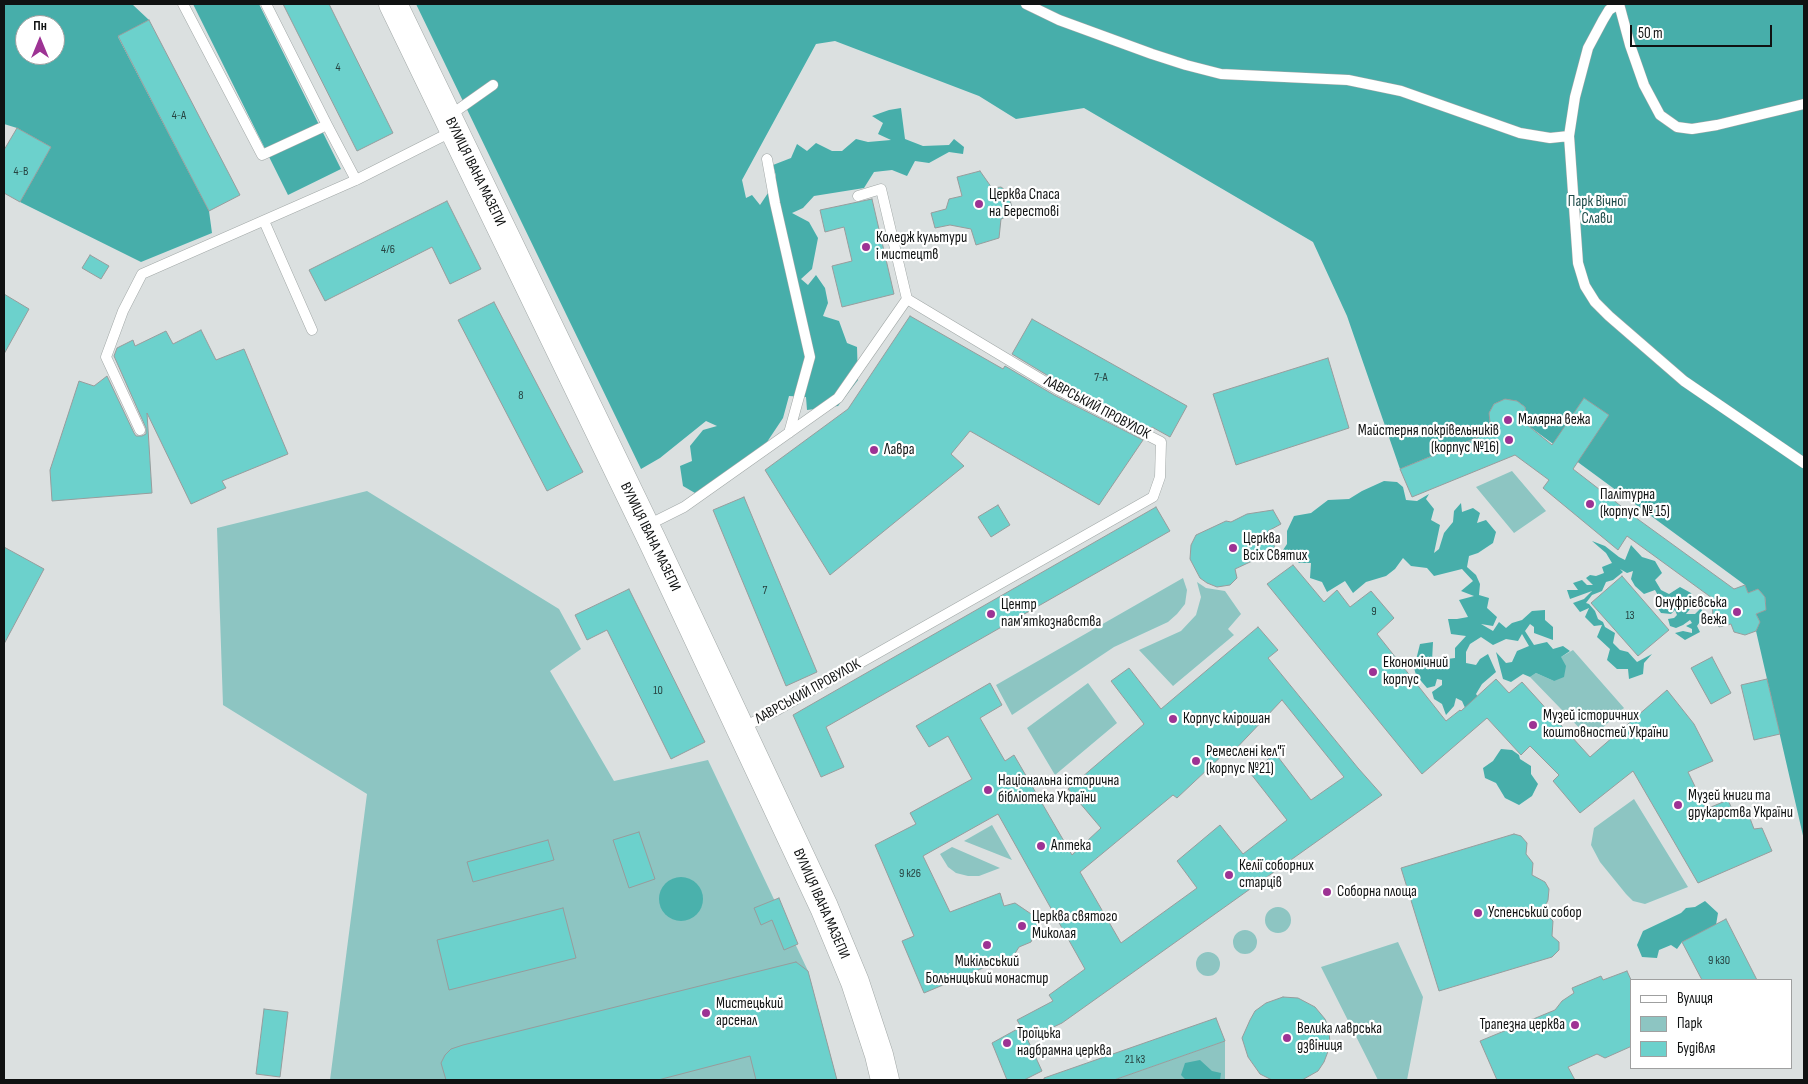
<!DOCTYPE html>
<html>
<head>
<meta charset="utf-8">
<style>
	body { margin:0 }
	#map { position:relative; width:1808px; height:1084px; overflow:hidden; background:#dbe0e0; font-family:"Sofia Sans Condensed",sans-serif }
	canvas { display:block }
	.frame { position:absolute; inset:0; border:5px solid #101212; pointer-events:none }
	.legend { position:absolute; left:1630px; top:979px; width:162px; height:90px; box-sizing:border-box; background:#fff; border:1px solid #9fa0a0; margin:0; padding:6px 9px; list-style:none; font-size:15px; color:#101212 }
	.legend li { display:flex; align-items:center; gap:10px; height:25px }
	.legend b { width:25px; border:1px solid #9fa0a0 }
	.north { position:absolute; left:15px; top:15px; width:50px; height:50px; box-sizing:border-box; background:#fff; border:1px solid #9fa0a0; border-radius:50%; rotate:0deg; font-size:14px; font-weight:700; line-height:20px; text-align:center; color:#101212 }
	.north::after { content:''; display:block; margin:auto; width:18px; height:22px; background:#9d3394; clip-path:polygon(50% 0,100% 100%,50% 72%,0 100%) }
	.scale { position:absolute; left:1630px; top:25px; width:142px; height:22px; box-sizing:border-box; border:2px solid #101212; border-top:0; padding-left:6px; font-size:15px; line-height:18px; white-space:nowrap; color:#101212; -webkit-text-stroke:4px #fff; paint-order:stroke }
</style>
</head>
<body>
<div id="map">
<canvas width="1808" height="1084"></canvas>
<div class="frame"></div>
<ul class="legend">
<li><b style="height:6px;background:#fff"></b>Вулиця</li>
<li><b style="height:14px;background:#8dc5c2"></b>Парк</li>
<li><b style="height:14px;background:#6cd1cc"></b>Будівля</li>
</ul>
<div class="north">Пн</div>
<div class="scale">50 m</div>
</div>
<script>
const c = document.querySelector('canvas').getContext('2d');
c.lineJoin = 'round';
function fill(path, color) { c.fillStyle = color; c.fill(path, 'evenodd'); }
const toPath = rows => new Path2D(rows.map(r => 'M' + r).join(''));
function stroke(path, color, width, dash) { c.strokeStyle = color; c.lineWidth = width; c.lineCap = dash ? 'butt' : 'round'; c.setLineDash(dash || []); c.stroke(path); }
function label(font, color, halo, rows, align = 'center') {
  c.font = font + ' "Sofia Sans Condensed",sans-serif'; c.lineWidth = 4.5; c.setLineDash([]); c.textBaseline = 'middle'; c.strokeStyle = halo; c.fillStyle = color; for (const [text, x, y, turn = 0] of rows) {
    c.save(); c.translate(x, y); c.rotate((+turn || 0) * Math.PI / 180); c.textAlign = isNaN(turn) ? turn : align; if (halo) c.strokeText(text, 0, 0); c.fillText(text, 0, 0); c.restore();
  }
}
fill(toPath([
	[1512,471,1546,511,1514,533,1476,487],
	[367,491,559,609,581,649,550,671,614,781,708,760,808,971,837,1080,330,1080,367,794,223,705,217,528],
	[1183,578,1187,590,1185,604,1177,614,1168,622,1114,647,1012,715,996,685],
	[1197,582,1206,588,1225,591,1241,614,1228,629,1234,635,1173,686,1139,650,1181,631,1196,615,1201,597],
	[1573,650,1624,708,1590,739,1530,677,1536,673,1554,681,1561,657],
	[1088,683,1117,723,1055,775,1027,728],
	[1634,799,1688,887,1645,904,1633,901,1626,894,1600,862,1591,845,1594,828],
	[992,825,1012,860,964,841],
	[952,847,1000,868,979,876,968,876,956,873,948,867,940,854],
	'1265 920a13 13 0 1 1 26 0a13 13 0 1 1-26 0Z',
	'1233 942a12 12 0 1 1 24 0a12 12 0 1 1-24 0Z',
	[1398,942,1423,997,1407,1080,1378,1080,1321,967],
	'1196 964a12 12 0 1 1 24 0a12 12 0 1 1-24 0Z',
	[1225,1041,1225,1080,1114,1080]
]), '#8dc5c2');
fill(toPath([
	[4,4,132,4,149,20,118,37,209,211,212,233,141,262,20,202,51,147,17,128,4,124],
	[25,25,55,25,55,55,25,55],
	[193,4,259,4,341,169,288,195],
	[416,4,1804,4,1804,840,1756,631,1760,622,1756,614,1766,609,1765,597,1758,589,1748,593,1745,585,1526,424,1527,417,1525,407,1517,401,1505,399,1494,404,1489,413,1490,422,1495,430,1400,469,1347,316,1313,242,1084,108,1016,119,979,96,835,41,816,44,742,180,746,198,752,195,760,205,770,190,776,176,773,165,791,158,797,144,807,151,816,143,832,151,842,151,856,139,868,142,891,140,878,134,883,123,872,116,889,110,901,108,905,139,923,146,949,145,954,139,964,147,963,154,949,152,929,163,915,161,907,176,892,170,874,172,864,188,814,196,803,208,792,213,809,222,818,238,812,269,801,279,808,285,816,275,825,288,828,303,823,316,839,321,847,343,857,347,858,380,838,406,807,410,806,397,789,396,783,418,765,445,695,493,683,486,680,466,692,461,690,446,703,430,717,426,706,421,660,458,641,469],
	[1384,481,1397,482,1403,487,1406,500,1417,501,1429,494,1426,499,1434,509,1431,520,1440,525,1434,553,1439,549,1444,533,1453,522,1454,511,1461,503,1462,512,1473,508,1480,513,1477,523,1486,520,1496,532,1493,543,1478,553,1469,556,1467,567,1476,575,1480,584,1479,595,1489,598,1487,608,1497,617,1493,626,1481,624,1493,631,1499,622,1506,628,1512,623,1522,620,1532,611,1545,610,1545,620,1553,627,1553,640,1534,633,1534,627,1530,624,1525,631,1534,645,1547,642,1553,649,1563,646,1570,651,1561,657,1566,666,1564,677,1554,681,1536,673,1530,677,1523,674,1511,682,1503,679,1496,652,1506,663,1512,662,1517,651,1529,646,1522,634,1518,641,1506,639,1493,645,1481,637,1470,644,1466,652,1466,663,1476,665,1480,659,1488,654,1496,672,1482,684,1476,694,1482,703,1466,710,1462,701,1456,698,1454,706,1446,715,1442,704,1434,699,1432,692,1442,685,1442,680,1437,679,1435,686,1427,688,1416,675,1414,668,1420,644,1433,642,1432,661,1455,658,1455,648,1466,636,1451,634,1448,619,1457,619,1468,617,1459,600,1474,596,1461,591,1473,581,1462,569,1434,576,1427,568,1411,566,1403,558,1395,569,1386,576,1366,582,1353,593,1345,581,1327,592,1322,582,1310,578,1311,563,1299,563,1283,550,1287,544,1287,531,1294,516,1311,513,1328,500,1349,499,1362,491],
	[1592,541,1605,546,1619,557,1625,560,1631,545,1642,557,1655,561,1662,573,1655,580,1661,590,1669,594,1680,587,1691,593,1695,603,1686,614,1695,614,1701,608,1704,616,1697,626,1700,632,1685,640,1675,633,1683,631,1692,633,1692,629,1686,626,1692,623,1690,620,1683,625,1676,628,1670,626,1668,619,1674,618,1677,615,1675,610,1671,614,1661,613,1657,607,1661,601,1655,590,1644,594,1635,586,1631,579,1633,571,1627,573,1620,569,1623,572,1613,580,1606,582,1602,591,1592,595,1586,603,1589,604,1595,611,1598,619,1603,622,1605,627,1615,633,1613,643,1620,650,1628,652,1637,662,1652,654,1644,663,1643,674,1629,679,1628,669,1617,669,1607,660,1610,649,1597,637,1602,625,1594,626,1585,617,1589,608,1580,612,1573,603,1584,599,1592,591,1570,599,1567,590,1578,590,1573,583,1582,580,1587,585,1593,585,1586,578,1590,575,1596,576,1604,573,1602,567,1612,563,1606,553],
	[1501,749,1512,750,1519,755,1520,759,1531,766,1531,774,1538,784,1532,796,1519,805,1505,798,1496,783,1485,778,1483,768,1493,761],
	[1705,901,1718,913,1716,925,1682,942,1677,949,1671,945,1659,950,1657,958,1642,957,1637,945,1643,931,1681,913,1686,908,1695,907],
	[1200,1060,1212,1071,1221,1073,1220,1080,1186,1080,1181,1075,1185,1063]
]), '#47aeaa');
fill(toPath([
	'659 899a22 22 0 1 1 44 0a22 22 0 1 1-44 0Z'
]), '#4ab1ac');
const building = toPath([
	[283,4,329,4,393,133,357,151,283,4],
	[149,20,240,195,209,211,118,36,149,20],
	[17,128,51,147,20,202,4,193,4,150,17,128],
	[980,171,992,188,1001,187,1008,192,1012,208,1008,216,1001,219,999,238,976,245,971,229,950,225,935,228,931,213,946,209,949,199,962,196,957,177,980,171],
	[872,199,894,294,842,307,832,266,852,261,844,227,825,232,820,210,872,199],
	[447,201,481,269,450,284,432,247,325,301,309,270,447,201],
	[90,255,109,266,101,279,82,268,90,255],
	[4,294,29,309,4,354,4,294],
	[494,302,583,472,547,491,458,320,494,302],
	[910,316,1003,369,1005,366,1054,395,1143,440,1099,505,970,431,951,454,964,466,830,575,765,470,848,409,910,316],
	[1032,319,1187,406,1170,437,1152,427,1150,429,1060,383,1012,354,1032,319],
	[201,330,216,360,244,349,288,454,222,481,226,488,191,504,147,413,152,493,52,501,50,470,79,381,94,386,107,376,134,433,136,436,142,436,146,434,146,428,114,356,117,348,133,340,135,346,166,331,173,344,201,330],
	[1328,358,1349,428,1236,465,1213,394,1328,358],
	[1584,398,1609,415,1573,469,1639,520,1734,589,1745,585,1748,593,1758,589,1765,597,1766,610,1756,614,1760,622,1756,631,1745,635,1734,632,1731,624,1719,627,1713,618,1712,598,1627,536,1618,550,1543,488,1549,480,1515,455,1412,497,1400,469,1491,432,1489,413,1494,404,1505,399,1517,401,1525,407,1527,417,1526,424,1552,445,1584,398],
	[744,497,817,672,786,686,713,510,744,497],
	[998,505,1010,525,991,537,978,517,998,505],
	[1156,507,1170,531,826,727,844,767,821,777,793,715,1156,507],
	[1273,510,1281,524,1268,531,1276,550,1235,569,1237,578,1230,585,1217,587,1207,583,1200,578,1190,559,1191,545,1196,535,1226,521,1231,522,1247,514,1273,510],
	[4,547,44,569,4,644,4,547],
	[1293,565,1324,602,1337,590,1350,607,1371,591,1394,618,1377,634,1446,721,1460,710,1461,711,1496,679,1509,693,1522,682,1590,757,1667,690,1694,724,1713,761,1688,772,1706,809,1728,800,1736,818,1748,813,1754,829,1762,828,1772,851,1698,883,1633,771,1580,813,1553,781,1559,775,1530,746,1521,755,1487,718,1422,774,1267,584,1293,565],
	[1622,576,1669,630,1638,656,1591,603,1622,576],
	[629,589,705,742,671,759,607,630,587,640,575,615,629,589],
	[1258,627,1278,650,1268,658,1358,768,1382,795,1062,1023,1028,1039,1026,1036,1042,1071,1024,1080,1007,1080,992,1043,1021,1027,1017,1020,1053,1001,1049,995,1085,969,998,814,923,856,950,912,1000,893,1004,906,1015,903,1040,920,1031,942,1019,947,1014,955,924,993,902,941,914,936,875,845,916,824,910,813,972,779,948,736,929,747,916,726,990,683,1002,705,980,718,1005,761,1014,755,1072,855,1101,828,1068,789,1144,724,1111,681,1129,668,1161,709,1258,627],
	[1282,700,1344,777,1311,800,1275,753,1251,774,1287,820,1243,854,1220,825,1177,861,1197,888,1121,943,1080,872,1173,795,1177,798,1226,752,1230,755,1282,700],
	[1712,657,1731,693,1711,704,1691,668,1712,657],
	[1767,679,1780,734,1754,740,1741,685,1767,679],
	[639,832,655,879,629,888,613,840,639,832],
	[1514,834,1521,836,1527,843,1526,854,1533,863,1532,875,1545,882,1549,889,1548,900,1543,911,1553,921,1552,936,1559,942,1559,950,1552,957,1439,991,1401,868,1514,834],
	[548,840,554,860,473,882,467,862,548,840],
	[779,898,798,944,784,950,772,920,761,925,754,908,779,898],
	[563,908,576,958,449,990,437,940,563,908],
	[1726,919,1757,980,1702,980,1682,942,1726,919],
	[796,962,808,971,837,1080,756,1080,750,1056,658,1080,446,1080,441,1063,445,1055,451,1049,463,1045,796,962],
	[1627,971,1632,982,1632,1046,1605,1058,1597,1054,1568,1067,1575,1080,1497,1080,1480,1041,1555,1010,1562,1001,1574,993,1572,988,1601,976,1603,980,1627,971],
	[1283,997,1298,998,1315,1007,1325,1019,1329,1029,1330,1046,1324,1062,1318,1071,1302,1080,1272,1080,1260,1074,1248,1057,1242,1038,1250,1020,1255,1011,1266,1003,1283,997],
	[264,1009,288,1012,280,1077,256,1074,264,1009],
	[1216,1018,1225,1041,1114,1080,1044,1080,1044,1078,1216,1018]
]);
fill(building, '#6cd1cc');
stroke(building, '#979c9c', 1);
const lane = toPath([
	[183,4,262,155,327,125],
	[266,4,327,125,356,180],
	[1026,4,1059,20,1152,54,1186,65,1221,74,1348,80,1401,91,1520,133,1550,138,1569,136],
	[1618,4,1609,10,1603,20,1588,48,1575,97,1569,136,1578,263,1585,286,1595,302,1609,316,1684,381,1804,463],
	[1619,4,1630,45,1644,85,1660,115,1677,127,1692,129,1717,125,1804,104],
	[449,116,493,85],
	[767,159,775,203,810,357,789,433],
	[858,196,881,189,907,299],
	[264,221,312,330],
	[140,430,106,357,123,311,142,274,356,180,453,131],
	[646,526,684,507,838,398,907,299],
	[742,728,779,709,1153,497,1160,477,1161,442,1057,389,907,299]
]);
const secondary = toPath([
	[393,4,652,540,824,907,855,982,879,1055,885,1080]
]);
stroke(lane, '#a2a8a7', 11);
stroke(secondary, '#a2a8a7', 29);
stroke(lane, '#fff', 10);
stroke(secondary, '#fff', 28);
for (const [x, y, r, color] of [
	[979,204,5,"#9d3394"],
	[866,247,5,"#9d3394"],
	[1508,420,5,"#9d3394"],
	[1509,440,5,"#9d3394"],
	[874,450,5,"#9d3394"],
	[1590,504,5,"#9d3394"],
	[1233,548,5,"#9d3394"],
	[1737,612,5,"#9d3394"],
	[991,614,5,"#9d3394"],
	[1373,672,5,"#9d3394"],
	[1173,719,5,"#9d3394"],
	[1533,725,5,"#9d3394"],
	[1196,761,5,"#9d3394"],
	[988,790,5,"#9d3394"],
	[1678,805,5,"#9d3394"],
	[1041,846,5,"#9d3394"],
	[1229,875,5,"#9d3394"],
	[1327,892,5,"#9d3394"],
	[1478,913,5,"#9d3394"],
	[1022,926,5,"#9d3394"],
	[987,945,5,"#9d3394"],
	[706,1013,5,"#9d3394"],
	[1575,1025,5,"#9d3394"],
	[1287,1038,5,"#9d3394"],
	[1007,1043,5,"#9d3394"]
]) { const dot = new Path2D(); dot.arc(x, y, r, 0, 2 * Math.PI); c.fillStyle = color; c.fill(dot); stroke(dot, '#fff', 2); }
label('12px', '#274240', null, [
	["4",338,68],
	["4-А",179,116],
	["4-В",21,172],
	["4/6",388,250],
	["7-А",1101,378],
	["8",521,396],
	["7",765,591],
	["9",1374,612],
	["13",1630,616],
	["10",658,691],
	["9 к26",910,874],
	["9 к30",1719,961],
	["21 к3",1135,1060]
]);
label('15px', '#101212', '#fff', [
	["ВУЛИЦЯ ІВАНА МАЗЕПИ",475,172,64],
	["ЛАВРСЬКИЙ ПРОВУЛОК",1097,408,28],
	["ВУЛИЦЯ ІВАНА МАЗЕПИ",650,537,64],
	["ЛАВРСЬКИЙ ПРОВУЛОК",808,692,-29],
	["ВУЛИЦЯ ІВАНА МАЗЕПИ",821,904,66]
]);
label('15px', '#101212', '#fff', [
	["Церква Спаса",989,195],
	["на Берестові",989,212],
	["Коледж культури",876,238],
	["і мистецтв",876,255],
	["Малярна вежа",1518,420],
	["Майстерня покрівельників",1499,431,"right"],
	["(корпус №16)",1499,448,"right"],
	["Лавра",884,450],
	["Палітурна",1600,495],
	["(корпус № 15)",1600,512],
	["Церква",1243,539],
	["Всіх Святих",1243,556],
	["Онуфрієвська",1727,603,"right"],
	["вежа",1727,620,"right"],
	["Центр",1001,605],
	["пам'яткознавства",1001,622],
	["Економічний",1383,663],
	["корпус",1383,680],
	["Музей історичних",1543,716],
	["коштовностей України",1543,733],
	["Корпус клірошан",1183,719],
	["Ремеслені кел\"ї",1206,752],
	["(корпус №21)",1206,769],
	["Національна історична",998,781],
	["бібліотека України",998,798],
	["Музей книги та",1688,796],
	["друкарства України",1688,813],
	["Аптека",1051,846],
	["Келії соборних",1239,866],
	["старців",1239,883],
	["Соборна площа",1337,892],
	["Успенський собор",1488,913],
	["Церква святого",1032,917],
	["Миколая",1032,934],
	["Микільський",987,962,"center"],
	["Больницький монастир",987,979,"center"],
	["Мистецький",716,1004],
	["арсенал",716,1021],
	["Трапезна церква",1565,1025,"right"],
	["Велика лаврська",1297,1029],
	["дзвіниця",1297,1046],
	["Троїцька",1017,1034],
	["надбрамна церква",1017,1051]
], 'left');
label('15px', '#1c4a48', '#fff', [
	["Парк Вічної",1597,202],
	["Слави",1597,219]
]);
</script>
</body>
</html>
